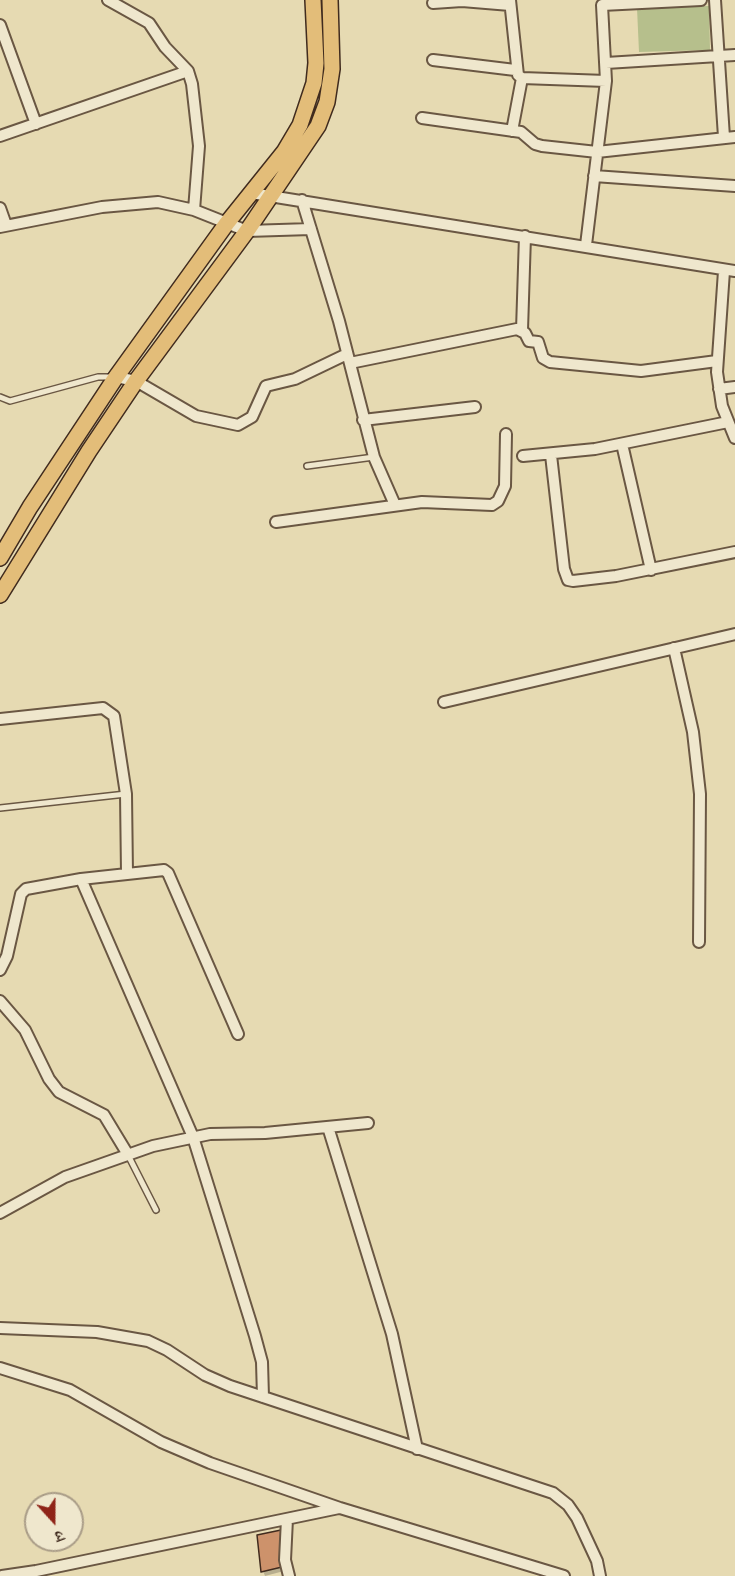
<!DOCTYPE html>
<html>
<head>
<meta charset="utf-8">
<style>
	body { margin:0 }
	#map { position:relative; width:735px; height:1576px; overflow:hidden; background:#e6dab2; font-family:"Gentium Book Plus","Noto Serif Devanagari",serif }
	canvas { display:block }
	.north { position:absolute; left:24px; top:1492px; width:60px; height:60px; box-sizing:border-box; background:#efe7cd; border:2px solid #a99c87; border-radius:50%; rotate:159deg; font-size:16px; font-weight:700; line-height:24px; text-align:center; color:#402b1e }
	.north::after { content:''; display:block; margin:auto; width:21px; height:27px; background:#8f2418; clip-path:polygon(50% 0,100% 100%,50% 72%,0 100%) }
</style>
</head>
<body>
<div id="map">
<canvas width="735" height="1576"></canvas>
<div class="north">उ</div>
</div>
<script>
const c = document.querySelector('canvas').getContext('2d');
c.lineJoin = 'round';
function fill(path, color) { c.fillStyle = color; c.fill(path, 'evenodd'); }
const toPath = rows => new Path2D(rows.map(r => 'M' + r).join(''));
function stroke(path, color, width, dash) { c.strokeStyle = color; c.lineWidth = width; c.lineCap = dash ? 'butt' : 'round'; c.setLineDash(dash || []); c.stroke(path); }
fill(toPath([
	[709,6,710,50,639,52,637,8]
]), '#b6bf8c');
fill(toPath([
	[280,1532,284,1571,265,1576,263,1571]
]), '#0003');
const building = toPath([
	[281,1530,282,1567,261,1572,257,1535,281,1530]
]);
fill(building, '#cd926b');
stroke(building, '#402b1e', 1.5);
const service = toPath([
	[0,397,10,401,98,377,115,377],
	[307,466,374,457],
	[0,808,126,794],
	[128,1155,156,1210]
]);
const minor = toPath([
	[108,0,149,23,165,47,188,71,192,84,199,146,194,210],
	[510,0,518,75,522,78,606,81],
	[715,0,724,137],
	[433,3,462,1,510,5],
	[0,25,36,124],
	[433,60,515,70],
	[606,63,735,55],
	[422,118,521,132,535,144,542,146,597,152,735,137],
	[512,131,522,78],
	[0,136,188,71],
	[594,176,735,186],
	[251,193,735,271],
	[302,200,339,321,374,457,395,505],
	[0,208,6,225],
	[0,227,102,207,158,202,194,210,247,231,311,229],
	[586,245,606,81,602,5,701,0],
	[724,271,717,372,722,406,735,438],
	[522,330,525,236],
	[350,363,517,329,525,333,529,341,538,342,543,358,550,362,641,371,717,361],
	[116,377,136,381,196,416,238,425,252,417,266,386,295,379,347,354],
	[719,389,735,387],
	[363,420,475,407],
	[622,444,651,570],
	[551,455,564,569,568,580,573,581,616,576,735,552],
	[523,456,595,449,728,422],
	[276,522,422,502,492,505,498,501,505,486,506,434],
	[674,648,693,732,700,794,699,942],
	[444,702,735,634],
	[0,719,103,708,114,716,126,794,127,874],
	[81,879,193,1137,255,1336,262,1362,263,1397],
	[0,970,7,956,21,894,26,889,81,879,164,870,168,873,238,1034],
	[0,1001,25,1030,49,1079,59,1092,104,1115,127,1153],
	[328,1127,392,1334,417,1449],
	[0,1213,65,1177,153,1146,210,1134,265,1133,368,1123],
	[0,1328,97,1332,148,1341,167,1350,205,1375,230,1386,553,1493,568,1505,577,1518,597,1561,600,1576],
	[0,1368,70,1390,161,1442,210,1463,340,1508,564,1576],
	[287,1519,285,1560,289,1576],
	[2,1576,36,1571,339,1508]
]);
const primary = toPath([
	[0,558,30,507,116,377,227,223,284,152,300,125,314,83,316,63,313,0],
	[0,595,89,451,136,381,247,231,318,126,327,102,332,69,330,0]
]);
stroke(service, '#6a5743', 8);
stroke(minor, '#6a5743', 14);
stroke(primary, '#402b1e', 18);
stroke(service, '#efe7cd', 5);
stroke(minor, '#efe7cd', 10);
stroke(primary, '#e3bd79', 15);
</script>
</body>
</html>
